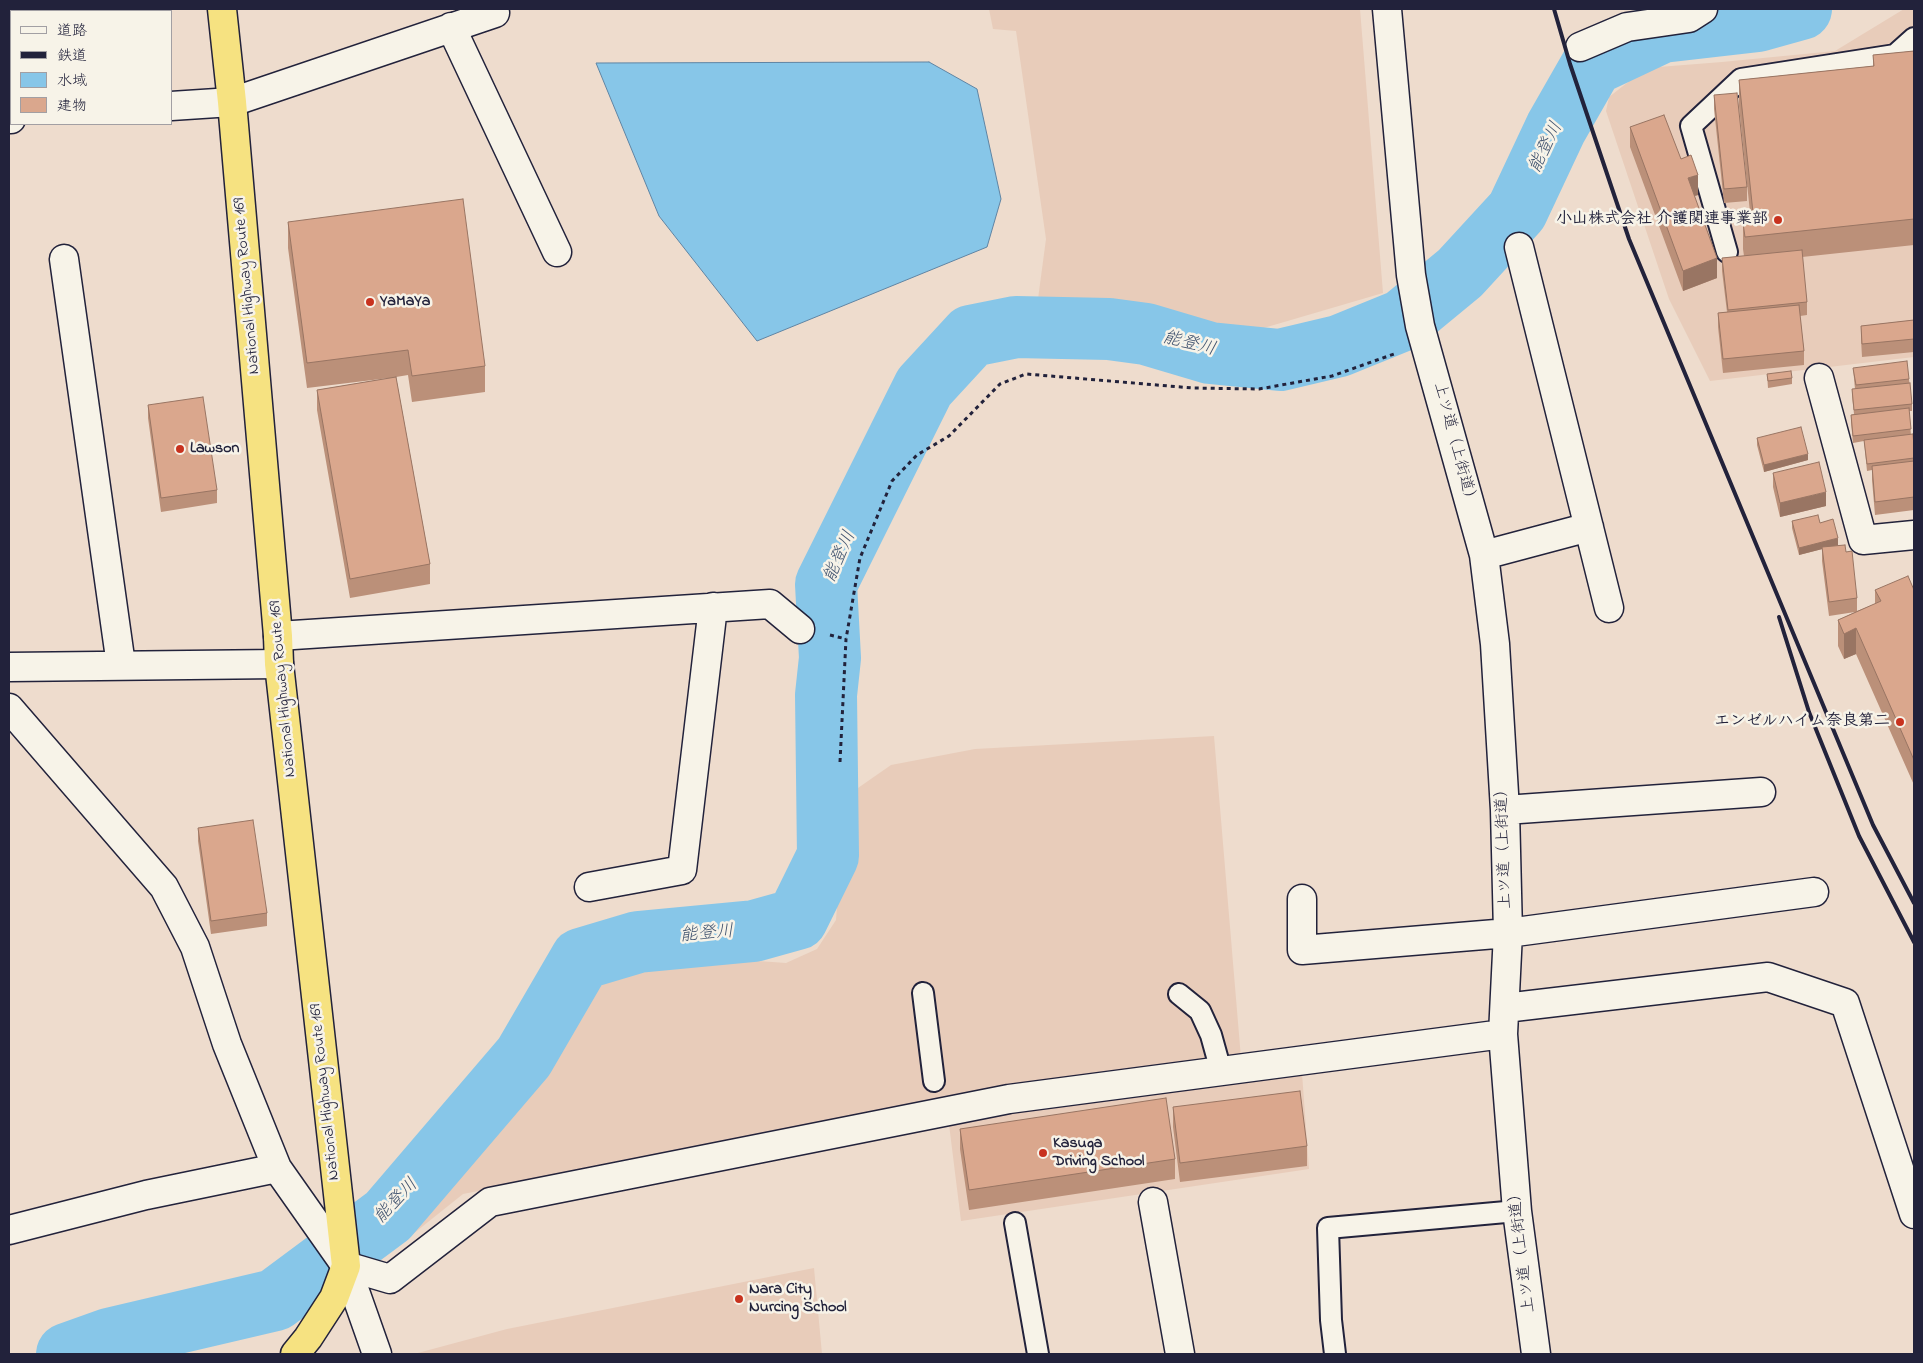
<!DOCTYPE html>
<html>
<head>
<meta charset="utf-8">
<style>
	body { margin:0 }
	#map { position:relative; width:1923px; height:1363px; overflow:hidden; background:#eedccd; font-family:"Indie Flower","Klee One",sans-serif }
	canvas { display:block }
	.frame { position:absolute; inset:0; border:10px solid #22223b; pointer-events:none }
	.legend { position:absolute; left:10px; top:10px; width:162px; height:115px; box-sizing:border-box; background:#f7f3e8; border:1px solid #a29fa3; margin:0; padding:6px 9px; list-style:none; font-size:15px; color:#22223b }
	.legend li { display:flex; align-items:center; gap:10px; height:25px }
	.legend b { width:25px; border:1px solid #a29fa3 }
</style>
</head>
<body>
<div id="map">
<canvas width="1923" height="1363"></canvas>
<div class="frame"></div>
<ul class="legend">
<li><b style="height:6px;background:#f7f3e8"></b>道路</li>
<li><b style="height:6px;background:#22223b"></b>鉄道</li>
<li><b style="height:14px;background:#87c6e8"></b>水域</li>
<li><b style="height:14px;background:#daa78d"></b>建物</li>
</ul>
</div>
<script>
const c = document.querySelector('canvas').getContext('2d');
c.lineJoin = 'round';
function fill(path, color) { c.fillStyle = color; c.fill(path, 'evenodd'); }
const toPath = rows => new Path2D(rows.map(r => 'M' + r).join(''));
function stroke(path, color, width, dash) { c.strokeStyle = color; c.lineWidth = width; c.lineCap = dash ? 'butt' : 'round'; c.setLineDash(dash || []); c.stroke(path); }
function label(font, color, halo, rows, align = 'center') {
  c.font = font + ' "Indie Flower","Klee One",sans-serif'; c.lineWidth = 5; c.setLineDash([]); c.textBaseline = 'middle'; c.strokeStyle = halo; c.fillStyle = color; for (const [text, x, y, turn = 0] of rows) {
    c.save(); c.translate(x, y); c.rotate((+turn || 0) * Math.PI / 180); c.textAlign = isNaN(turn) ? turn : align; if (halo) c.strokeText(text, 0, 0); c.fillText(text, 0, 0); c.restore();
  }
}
fill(toPath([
	[989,9,1360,9,1383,293,1233,337,1038,299,1046,239,1016,31,993,29],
	[1904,9,1914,9,1914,357,1710,381,1669,299,1606,111,1609,97,1646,68,1722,62,1835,51],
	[1214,736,1243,1082,1302,1073,1309,1169,961,1221,946,1100,463,1194,383,1258,378,1230,523,1068,546,1058,587,976,633,957,703,957,786,963,817,949,836,920,845,797,891,765,975,749],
	[814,1268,822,1354,414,1354,507,1329]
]), '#e8ccba');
const water = toPath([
	[929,62,977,89,1001,199,987,247,757,341,659,216,596,63,929,62]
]);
fill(water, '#87c6e8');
stroke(water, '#5f84a3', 1);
stroke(toPath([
	[67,1354,109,1339,275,1300,388,1216,524,1057,581,959,638,942,754,931,797,919,828,856,826,695,830,658,826,584,924,387,971,336,1016,327,1109,329,1146,334,1210,353,1280,360,1339,346,1403,320,1460,273,1517,211,1556,128,1592,65,1662,32,1758,21,1801,9]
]), '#87c6e8', 62);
const service = toPath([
	[9,18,11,27],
	[1727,252,1691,126,1741,79,1895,55,1914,38],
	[923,993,934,1081],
	[1179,994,1200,1011,1211,1035,1221,1071],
	[1015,1223,1038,1354],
	[1335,1354,1331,1320,1328,1228,1517,1211]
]);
const minor = toPath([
	[1387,9,1411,275,1420,326,1484,555,1495,644,1505,810,1508,933,1503,1034,1517,1211,1536,1354],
	[451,27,557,252],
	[1580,47,1627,27,1689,18,1703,9],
	[171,106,232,102,495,13],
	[9,119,11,119],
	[1519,247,1609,608],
	[64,259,121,665],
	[1819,378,1863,540,1914,535],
	[1484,555,1589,527],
	[278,636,770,604,800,629],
	[9,667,279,664],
	[9,708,164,887,195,947,227,1044,277,1168,346,1266,390,1279,490,1202,1009,1099,1503,1034],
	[1505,810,1761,792],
	[589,887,682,870,713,607],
	[1302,899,1302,950,1508,933,1814,892],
	[1505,1008,1768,977,1845,1003,1914,1214],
	[1153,1202,1180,1354],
	[9,1230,146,1195,277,1168]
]);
const tertiary = toPath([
	[346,1266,377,1354]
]);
const trunk = toPath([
	[222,9,232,102,278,636,279,664,346,1266,334,1298,308,1338,295,1354]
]);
stroke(service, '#22223b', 24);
stroke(minor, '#22223b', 31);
stroke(tertiary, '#22223b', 31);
stroke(trunk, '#22223b', 31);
stroke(toPath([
	[830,635,846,639],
	[840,762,846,639,860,558,892,481,917,455,949,436,1000,384,1026,374,1193,388,1259,389,1332,376,1394,354]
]), '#22223b', 3, [4, 4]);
stroke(service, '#f7f3e8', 20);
stroke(minor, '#f7f3e8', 28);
stroke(tertiary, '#f7f3e8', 28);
stroke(trunk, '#f6e281', 28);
stroke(toPath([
	[1554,9,1570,64,1629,239,1873,825,1914,903],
	[1779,617,1809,712,1859,836,1914,942]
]), '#22223b', 4);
fill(toPath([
	[1914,51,1914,245,1802,257,1807,302,1807,315,1800,316,1804,351,1804,365,1723,373,1718,327,1718,313,1727,312,1722,271,1722,258,1744,256,1743,249,1743,223,1751,222,1739,106,1739,80,1873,66,1873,55],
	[1714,95,1747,187,1747,201,1724,203,1714,109],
	[1630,127,1681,159,1698,195,1694,196,1717,278,1683,291,1630,147],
	[288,222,485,366,485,392,412,402,408,375,396,377,430,564,430,584,350,598,317,410,317,390,389,378,307,388,288,248],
	[1914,320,1914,352,1862,357,1861,339,1861,326],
	[1853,368,1909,379,1912,404,1912,411,1909,411,1911,435,1914,447,1914,510,1875,515,1872,480,1872,470,1867,471,1864,441,1853,443,1851,422,1851,415,1854,414,1852,396,1852,389,1855,389],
	[1767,374,1792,378,1792,384,1768,388],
	[148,405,217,490,217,503,161,512,148,418],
	[1757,438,1808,460,1764,472,1757,445],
	[1773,473,1826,506,1780,517,1773,487],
	[1792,521,1820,523,1838,545,1846,552,1857,598,1857,611,1875,604,1875,590,1914,590,1914,785,1856,654,1844,659,1838,646,1838,620,1855,612,1829,616,1822,561,1822,549,1799,555,1792,528],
	[198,828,267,913,267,926,211,934,198,841],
	[1173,1107,1307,1146,1307,1166,1180,1182,1173,1127],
	[960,1129,1175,1159,1175,1179,969,1210,960,1149]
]), '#bb9079');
fill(toPath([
	[1698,175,1698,195,1688,198,1688,178],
	[1717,258,1717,278,1683,291,1683,271],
	[1808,454,1808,460,1764,472,1764,465],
	[1826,492,1826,506,1780,517,1780,503],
	[1838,538,1838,545,1799,555,1799,548],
	[1856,628,1856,654,1844,659,1844,634]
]), '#997563');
const building = toPath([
	[1914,51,1914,219,1745,237,1743,223,1754,222,1739,80,1874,66,1873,55,1914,51],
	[1737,93,1747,187,1724,189,1714,95,1737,93],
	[1664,115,1681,159,1691,155,1698,175,1688,178,1717,258,1683,271,1630,127,1664,115],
	[463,199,485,366,412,376,408,350,307,363,288,222,463,199],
	[1802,250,1807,302,1728,310,1722,258,1802,250],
	[1799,305,1804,351,1723,359,1718,313,1799,305],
	[1914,320,1914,339,1862,344,1861,326,1914,320],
	[1907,361,1909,379,1856,385,1853,368,1907,361],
	[1791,371,1792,378,1768,381,1767,374,1791,371],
	[396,377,430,564,350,579,317,390,396,377],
	[1910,383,1912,404,1854,410,1852,389,1910,383],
	[203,397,217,490,161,498,148,405,203,397],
	[1909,408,1911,429,1853,436,1851,415,1909,408],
	[1801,427,1808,454,1764,465,1757,438,1801,427],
	[1913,434,1914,447,1914,458,1867,464,1864,440,1913,434],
	[1914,461,1914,497,1875,502,1872,466,1914,461],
	[1819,462,1826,492,1780,503,1773,473,1819,462],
	[1818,515,1820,523,1833,519,1838,538,1799,548,1792,521,1818,515],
	[1845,545,1846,552,1852,551,1857,598,1829,602,1822,547,1845,545],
	[1908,576,1914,590,1914,760,1856,628,1844,634,1838,620,1881,601,1875,590,1908,576],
	[253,820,267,913,211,921,198,828,253,820],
	[1300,1091,1307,1146,1180,1163,1173,1107,1300,1091],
	[1166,1098,1175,1159,969,1190,960,1129,1166,1098]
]);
fill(building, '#daa78d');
stroke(building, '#997563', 1);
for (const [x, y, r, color] of [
	[1778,220,5,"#c8321e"],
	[370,302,5,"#c8321e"],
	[180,449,5,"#c8321e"],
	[1900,722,5,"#c8321e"],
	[1043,1153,5,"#c8321e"],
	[739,1299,5,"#c8321e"]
]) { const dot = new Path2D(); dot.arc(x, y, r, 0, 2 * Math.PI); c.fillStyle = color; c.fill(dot); stroke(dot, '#f7f3e8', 2); }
label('bold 16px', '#22223b', '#f7f3e8', [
	["小山株式会社 介護関連事業部",1768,220,"right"],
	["YaMaYa",380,302],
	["Lawson",190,449],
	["エンゼルハイム奈良第二",1890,722,"right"],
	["Kasuga",1053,1144],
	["Driving School",1053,1162],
	["Nara City",749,1290],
	["Nurcing School",749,1308]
], 'left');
label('16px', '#22223b', '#f7f3e8', [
	["National Highway Route 169",248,286,-95],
	["上ツ道（上街道）",1454,445,75],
	["National Highway Route 169",284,689,-95],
	["上ツ道（上街道）",1505,845,-92],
	["National Highway Route 169",326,1092,-96],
	["上ツ道（上街道）",1523,1249,-97]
]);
label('italic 18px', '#40536f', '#f7f3e8', [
	["能登川",1547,148,-64],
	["能登川",1189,345,14],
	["能登川",841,557,-66],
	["能登川",707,935,-5],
	["能登川",397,1202,-46]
]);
</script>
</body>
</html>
